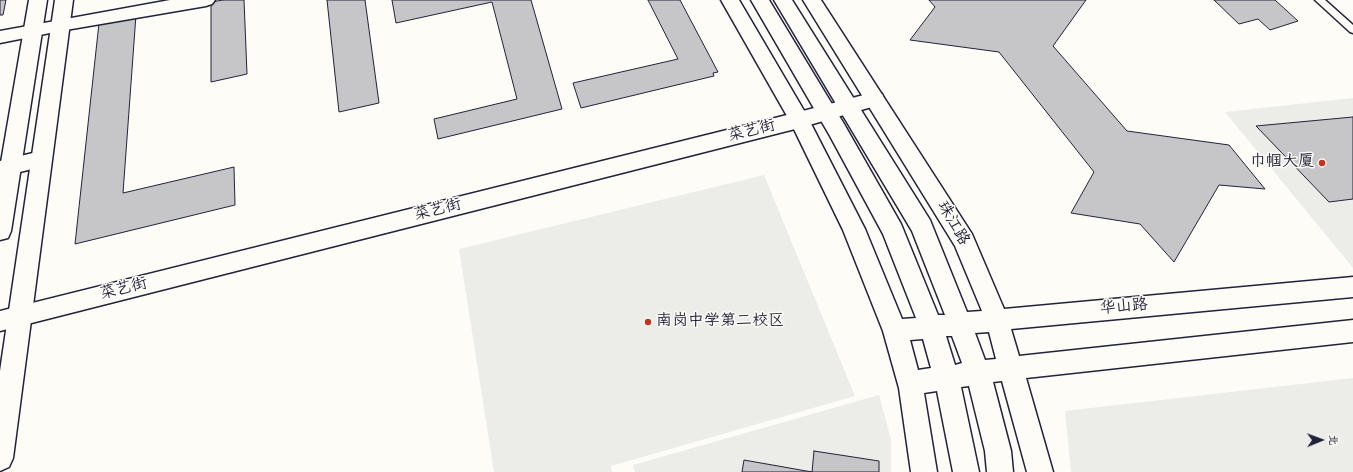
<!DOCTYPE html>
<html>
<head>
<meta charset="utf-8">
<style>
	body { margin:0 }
	#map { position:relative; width:1353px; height:472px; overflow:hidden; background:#fdfcf7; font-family:"Indie Flower","LXGW WenKai TC",sans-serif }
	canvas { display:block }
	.north { position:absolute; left:1301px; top:420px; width:40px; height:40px; -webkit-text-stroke:3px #fdfcf7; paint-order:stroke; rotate:89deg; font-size:11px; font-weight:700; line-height:16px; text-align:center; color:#22223b }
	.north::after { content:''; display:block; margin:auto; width:14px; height:18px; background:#22223b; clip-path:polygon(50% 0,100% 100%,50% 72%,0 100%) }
</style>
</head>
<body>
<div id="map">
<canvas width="1353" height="472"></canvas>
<div class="north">北</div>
</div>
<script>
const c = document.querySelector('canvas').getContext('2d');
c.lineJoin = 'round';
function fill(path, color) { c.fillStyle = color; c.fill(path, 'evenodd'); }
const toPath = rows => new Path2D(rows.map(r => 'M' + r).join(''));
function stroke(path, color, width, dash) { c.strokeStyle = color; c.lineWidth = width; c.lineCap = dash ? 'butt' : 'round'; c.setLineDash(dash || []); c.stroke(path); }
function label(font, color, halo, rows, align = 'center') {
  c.font = font + ' "Indie Flower","LXGW WenKai TC",sans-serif'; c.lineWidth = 3; c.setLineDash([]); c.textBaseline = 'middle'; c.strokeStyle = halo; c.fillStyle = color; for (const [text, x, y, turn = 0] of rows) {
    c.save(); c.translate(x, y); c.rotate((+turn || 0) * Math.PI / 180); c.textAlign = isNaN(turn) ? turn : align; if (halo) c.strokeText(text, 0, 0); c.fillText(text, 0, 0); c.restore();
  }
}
fill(toPath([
	[1353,98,1353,268,1225,112],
	[764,175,855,396,611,466,612,472,494,472,459,249],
	[1353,378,1353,472,1071,472,1065,411],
	[879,395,891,440,891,472,635,472,633,465]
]), '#ecece9');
const building = toPath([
	[0,0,6,0,3,15,0,15,0,0],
	[223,0,244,0,247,74,211,82,211,2,223,0],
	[327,0,365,0,379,103,339,112,327,0],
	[392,0,531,0,562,109,438,139,434,119,517,99,492,2,396,23,392,0],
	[648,0,680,0,718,72,713,73,714,76,581,108,573,83,678,59,648,0],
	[929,0,1086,0,1053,46,1127,131,1229,145,1265,189,1219,185,1174,262,1140,224,1071,213,1094,172,999,52,910,40,935,7,929,0],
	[1214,0,1275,0,1298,21,1270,30,1258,19,1239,24,1214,0],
	[136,15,123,193,234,167,235,205,75,244,99,23,136,15],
	[1353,117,1353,199,1329,202,1256,126,1353,117],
	[814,451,879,461,879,472,742,472,744,460,812,472,814,451]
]);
fill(building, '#c6c6c8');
stroke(building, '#22223b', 1);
const lane = toPath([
	[1315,0,1325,0,1353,25,1353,33,1350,32,1315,0]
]);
const street = toPath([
	[170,0,215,0,212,4,206,6,60,31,0,43,0,31,170,0],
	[875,92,882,94,884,99,882,104,799,128,0,331,0,311,799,112,875,92],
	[41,151,48,153,51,159,48,165,0,177,0,161,41,151]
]);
const secondary = toPath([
	[29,0,47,0,11,231,8,238,0,240,0,168,29,0],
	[55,0,73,0,13,458,9,467,0,471,0,371,55,0],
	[721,0,739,0,806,114,865,229,902,319,916,318,883,234,830,136,751,0,769,0,844,124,901,224,938,315,945,315,912,231,774,0,792,0,930,220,967,312,982,311,955,246,803,0,821,0,972,234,1004,309,1353,277,1353,297,1011,329,1019,356,1353,320,1353,342,1026,378,1053,472,1027,472,1002,381,993,382,1011,451,1013,472,987,472,985,451,969,386,961,387,979,472,953,472,937,391,924,393,937,472,911,472,899,388,883,331,843,230,791,123,721,0],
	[989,332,996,359,985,360,975,333,989,332],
	[946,336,952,336,962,363,955,365,946,336],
	[923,339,931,368,918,370,910,340,923,339]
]);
stroke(lane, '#22223b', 3);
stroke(street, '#22223b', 3);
stroke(secondary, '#22223b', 3);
fill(lane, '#fdfcf7');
fill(street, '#fdfcf7');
fill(secondary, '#fdfcf7');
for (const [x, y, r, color] of [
	[1322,163,4,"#c8321e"],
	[648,322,4,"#c8321e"]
]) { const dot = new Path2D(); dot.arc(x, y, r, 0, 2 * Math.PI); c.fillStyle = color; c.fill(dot); stroke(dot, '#fdfcf7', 1.5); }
label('16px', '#22223b', '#fdfcf7', [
	["菜艺街",752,132,-14],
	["菜艺街",438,211,-14],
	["珠江路",952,224,60],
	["菜艺街",124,290,-14],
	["华山路",1124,308,-5]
]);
label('16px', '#22223b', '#fdfcf7', [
	["巾帼大厦",1314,163],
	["南岗中学第二校区",656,322,"left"]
], 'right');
</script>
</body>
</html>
